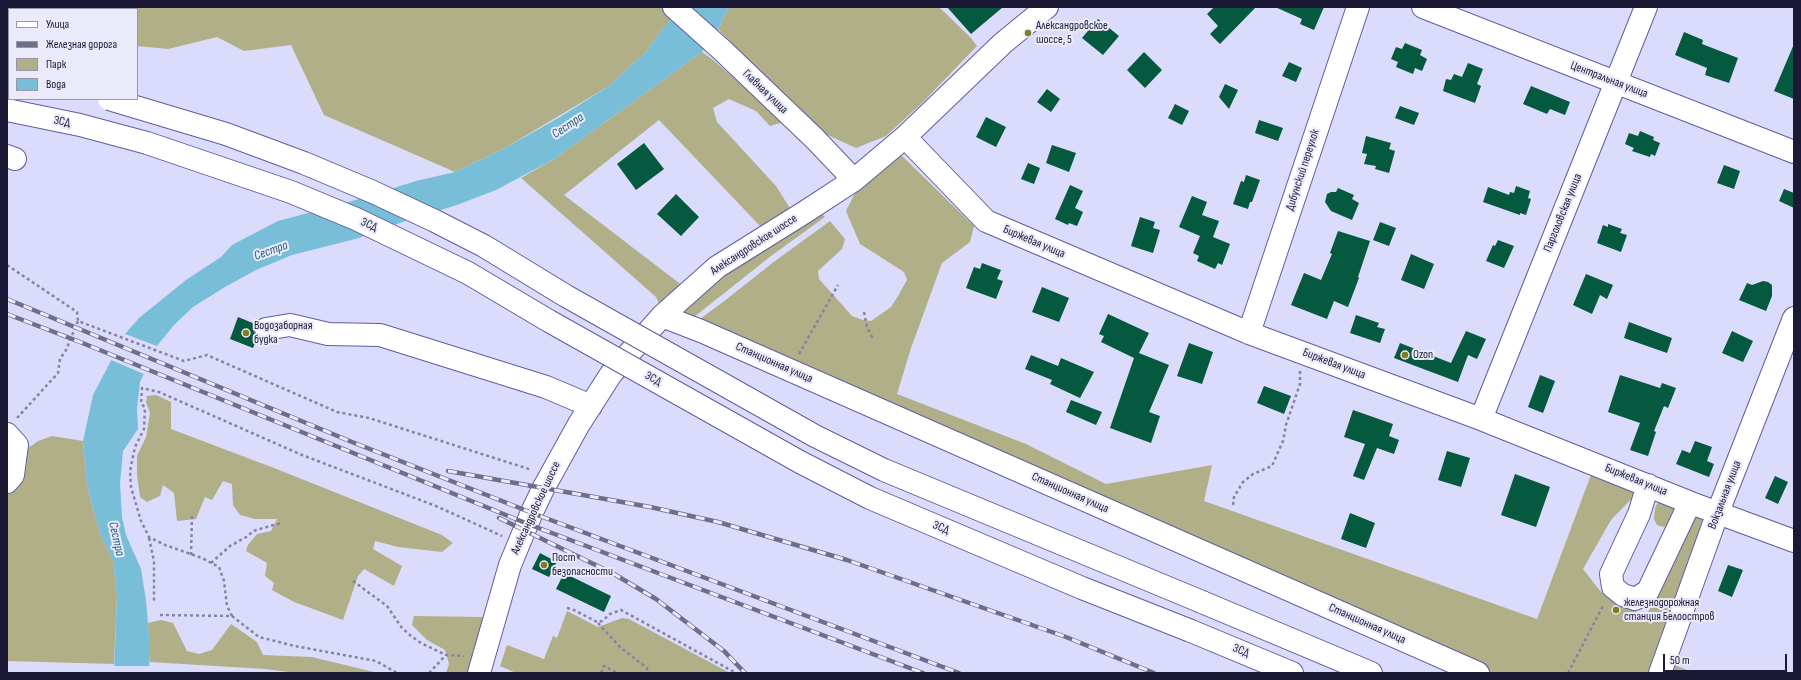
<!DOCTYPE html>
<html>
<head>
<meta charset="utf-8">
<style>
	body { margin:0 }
	#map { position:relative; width:1801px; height:680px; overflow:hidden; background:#dbdcfb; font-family:"Sofia Sans Condensed",sans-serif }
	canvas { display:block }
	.frame { position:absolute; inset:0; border:8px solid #1b1935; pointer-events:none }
	.legend { position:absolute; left:8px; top:8px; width:130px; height:92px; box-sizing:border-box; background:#eaeafa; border:1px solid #9796ab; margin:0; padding:5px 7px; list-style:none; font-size:12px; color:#1b1935 }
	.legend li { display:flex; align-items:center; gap:8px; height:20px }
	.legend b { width:20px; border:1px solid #9796ab }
	.scale { position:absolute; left:1663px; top:654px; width:124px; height:18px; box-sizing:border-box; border:2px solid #1b1935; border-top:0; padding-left:5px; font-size:12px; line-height:14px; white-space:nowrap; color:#1b1935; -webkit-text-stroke:3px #eaeafa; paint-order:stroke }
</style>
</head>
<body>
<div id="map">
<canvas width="1801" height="680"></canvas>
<div class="frame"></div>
<ul class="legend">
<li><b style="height:5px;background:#fff"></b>Улица</li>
<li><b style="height:5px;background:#6e6d8a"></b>Железная дорога</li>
<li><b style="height:11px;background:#b1af88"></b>Парк</li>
<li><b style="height:11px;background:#78bed9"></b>Вода</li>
</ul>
<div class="scale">50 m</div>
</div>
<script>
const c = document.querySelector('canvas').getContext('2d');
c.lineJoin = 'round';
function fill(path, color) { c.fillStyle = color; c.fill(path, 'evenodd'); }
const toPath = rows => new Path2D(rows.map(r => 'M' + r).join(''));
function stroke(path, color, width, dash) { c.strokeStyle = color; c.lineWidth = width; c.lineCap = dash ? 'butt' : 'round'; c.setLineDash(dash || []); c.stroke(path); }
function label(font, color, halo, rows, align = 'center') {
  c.font = font + ' "Sofia Sans Condensed",sans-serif'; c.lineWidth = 4; c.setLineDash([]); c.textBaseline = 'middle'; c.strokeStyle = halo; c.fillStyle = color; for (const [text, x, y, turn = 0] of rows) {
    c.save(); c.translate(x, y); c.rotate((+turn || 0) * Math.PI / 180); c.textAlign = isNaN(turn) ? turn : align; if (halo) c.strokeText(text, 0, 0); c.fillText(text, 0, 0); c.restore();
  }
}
fill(toPath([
	[106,7,682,7,660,32,646,52,609,86,505,148,455,172,324,115,291,45,244,51,217,37,168,49,137,46,137,9,107,9],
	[729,7,939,7,971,38,977,46,923,102,886,136,856,148,819,131,718,29],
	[702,52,712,59,784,122,770,126,756,111,729,99,713,108,717,122,776,186,796,218,664,314,656,297,521,178,554,159],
	[659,120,761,227,683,286,564,195],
	[901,155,974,226,970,242,942,263,911,348,897,394,1026,444,1106,484,1212,465,1204,501,1537,619,1595,464,1639,491,1611,520,1583,569,1601,592,1646,617,1693,513,1716,512,1664,661,1695,673,1477,673,693,324,723,302,775,261,830,221,845,239,842,249,818,271,819,279,852,316,863,320,871,321,891,307,898,296,907,280,904,272,860,244,846,211,856,191],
	[822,214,825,217,771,256,689,321,678,316,728,272],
	[156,395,171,402,171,429,274,468,442,535,453,543,442,552,398,547,375,541,373,549,402,566,394,586,364,569,358,576,343,620,294,602,272,590,274,583,265,576,267,563,246,551,248,545,257,534,271,531,277,519,255,519,240,515,233,505,232,484,223,481,212,500,205,497,196,519,177,521,174,493,163,485,160,496,147,502,140,497,137,475,137,456,146,437,150,413,146,402,147,396],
	[52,436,83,441,87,485,100,534,113,560,117,596,114,664,7,661,7,459,14,458,38,441],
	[1659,500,1679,508,1672,524,1664,527,1657,525,1654,519,1655,508],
	[567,611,598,627,622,618,629,619,730,673,516,673,500,666,507,645,544,659,553,636,557,638],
	[414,616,483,617,470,673,446,673,449,664,445,650,427,640,412,625],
	[161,620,173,623,187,651,199,654,212,650,231,624,257,642,263,655,312,657,378,673,297,673,265,669,150,662,148,623]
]), '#b1af88');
fill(toPath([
	[682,7,729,7,718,29,702,52,554,159,496,190,457,205,408,220,359,238,292,255,256,270,225,287,193,307,174,325,157,346,140,382,137,409,138,429,123,451,120,483,122,517,126,535,141,569,146,600,150,649,149,673,114,673,117,596,113,560,100,534,87,485,83,441,93,395,125,334,139,318,186,280,221,257,232,245,278,221,349,202,416,181,455,172,505,148,560,117,609,86,646,52,660,32]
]), '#78bed9');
fill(toPath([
	[125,334,157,346,144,374,111,360],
	[112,666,152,666,151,673,112,673]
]), '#dbdcfb');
fill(toPath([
	[947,7,1003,7,971,34],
	[1214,7,1256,7,1220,44,1210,34,1218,26,1207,14],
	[1275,7,1324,7,1314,30,1300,24,1302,19],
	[1098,19,1119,36,1103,55,1082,38],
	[1684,32,1703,40,1702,44,1738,58,1729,83,1705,75,1707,68,1675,55],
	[1405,43,1422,50,1420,55,1427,59,1422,71,1415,68,1413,74,1396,67,1398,62,1391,59,1396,47,1402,49],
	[1794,44,1794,99,1774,91],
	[1144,52,1162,70,1145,88,1127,70],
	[1289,62,1302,68,1296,82,1282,76],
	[1468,63,1483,69,1477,84,1481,86,1475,103,1443,91,1446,79,1451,80,1454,74,1462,77],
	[1225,84,1238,90,1229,109,1219,97],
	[1531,86,1570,102,1565,115,1550,109,1547,114,1523,104],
	[1047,89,1060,99,1051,112,1037,102],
	[1175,104,1189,111,1182,125,1168,118],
	[1400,106,1419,113,1414,125,1395,118],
	[986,117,1006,127,996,147,976,137],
	[1259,120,1283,128,1278,141,1255,133],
	[1640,131,1654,137,1653,140,1660,143,1655,156,1651,154,1650,157,1632,151,1634,148,1625,144,1629,133,1638,136],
	[1366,136,1391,143,1389,149,1395,151,1389,173,1375,169,1376,166,1364,164,1367,154,1362,153],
	[644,143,664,169,636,190,617,164],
	[1052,145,1076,153,1069,172,1046,163],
	[1028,163,1040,168,1034,184,1021,179],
	[1724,165,1740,171,1734,189,1717,183],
	[1246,175,1260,180,1252,202,1250,202,1248,209,1233,204,1241,181,1244,182],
	[1070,185,1083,191,1075,208,1083,212,1077,226,1069,223,1068,225,1055,219],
	[1516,186,1530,191,1528,198,1531,199,1526,215,1520,213,1520,215,1483,202,1488,187,1509,195,1510,192,1514,193],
	[1338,188,1354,195,1352,199,1359,203,1352,220,1331,211,1325,202,1327,194,1331,192,1336,192],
	[1784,189,1794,193,1794,208,1779,201],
	[676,194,699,217,681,236,657,214],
	[1192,196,1207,202,1202,215,1219,221,1213,237,1230,244,1222,265,1218,263,1215,269,1197,261,1199,256,1193,253,1200,236,1179,227],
	[1140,217,1155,222,1153,228,1160,230,1153,253,1131,246],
	[1380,222,1396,228,1389,246,1373,240],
	[1608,224,1622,229,1620,233,1627,235,1621,252,1597,243,1603,225,1608,227],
	[1338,231,1370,241,1358,277,1359,278,1348,307,1334,301,1327,319,1291,305,1304,273,1321,280,1332,254,1330,253],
	[1498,240,1514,246,1504,268,1486,261,1493,245,1495,246],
	[1411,254,1434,264,1424,289,1401,280],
	[982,263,1001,270,997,279,1003,281,996,299,966,288,974,267,980,269],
	[1586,274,1613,285,1607,299,1600,295,1592,314,1573,305],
	[1763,281,1768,282,1772,285,1772,296,1766,311,1739,300,1747,283,1752,285],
	[1042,287,1069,298,1059,322,1032,312],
	[1108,314,1149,333,1139,353,1169,365,1149,412,1160,416,1151,443,1110,428,1134,358,1101,342,1104,336,1099,334],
	[1356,315,1379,323,1377,327,1385,329,1380,343,1350,333],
	[238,317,255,324,254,331,257,338,253,348,230,339],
	[1629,322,1672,338,1667,353,1624,338],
	[1466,331,1486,339,1477,359,1468,355,1458,382,1394,358,1400,343,1451,363],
	[1732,331,1753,341,1743,362,1722,353],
	[1189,343,1213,352,1202,384,1177,376],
	[1031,355,1058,366,1061,358,1094,372,1080,398,1050,384,1052,380,1025,369],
	[1540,375,1555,381,1543,413,1528,407],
	[1620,375,1660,388,1662,383,1676,388,1668,408,1664,406,1654,431,1656,432,1648,456,1630,450,1640,423,1608,412],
	[1264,386,1291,396,1284,414,1257,403],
	[1071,400,1102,412,1096,425,1066,412],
	[1353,410,1393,424,1389,436,1399,440,1394,454,1377,448,1364,480,1353,476,1365,444,1344,437],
	[1695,441,1712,447,1707,461,1714,464,1709,477,1676,464,1682,450,1690,453],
	[1447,451,1470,458,1461,487,1438,480],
	[1515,474,1550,487,1536,527,1501,515],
	[1775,476,1788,482,1778,504,1765,498],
	[1350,513,1375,523,1366,548,1341,539],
	[540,553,557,562,549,577,532,569],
	[1728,565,1743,570,1732,597,1718,591],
	[564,573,611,596,604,612,556,589]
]), '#04593f');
const minor = toPath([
	[674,7,722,50,815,139,854,180],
	[1423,7,1794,152],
	[29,9,29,7],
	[7,63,9,58],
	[905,137,986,221,1249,333,1481,419,1691,503,1794,541],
	[7,156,15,159],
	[662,316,701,331,1478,673],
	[266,329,290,325,328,334,380,335,546,387,591,406],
	[1249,333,1358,7],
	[1481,419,1646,7],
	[7,434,17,445,13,475,7,482],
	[1648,485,1639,514,1611,574,1613,587,1623,595,1635,599,1648,591,1686,511,1691,503],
	[479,673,510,565,532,512,543,489,579,424,611,374,662,316,717,267,805,212,854,180,905,137,1003,43,1047,7],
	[1660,673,1718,512,1794,318]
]);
const highway = toPath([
	[7,76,9,76],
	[1202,602,1371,673],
	[1191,631,1292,673]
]);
stroke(minor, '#605ca0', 24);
stroke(highway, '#605ca0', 24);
stroke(toPath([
	[7,265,77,312,78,321,184,361,207,355,337,412,369,418,532,470],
	[864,312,867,327,873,339],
	[799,354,838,285],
	[17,418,58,373,60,359,66,350,78,321],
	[1233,505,1234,497,1243,482,1253,474,1272,466,1283,441,1286,425,1300,384,1300,371],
	[149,538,154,561,154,601],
	[191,555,192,515],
	[211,563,230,546,248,536,253,531,281,523],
	[353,581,387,606,402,628,411,636,421,643,446,655],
	[567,608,574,610,597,622,602,621,610,614,621,610,736,673],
	[160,615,232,616,259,637,295,646,376,661,397,673],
	[232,616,227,606,224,581,219,567,202,558,165,545,149,537,141,521,131,487,130,471,135,447,144,429,145,408,141,403,142,388,159,392,302,455,436,506,502,536],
	[598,623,620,647,647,668,648,673],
	[429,673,446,655,464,656],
	[601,673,604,666,617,673],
	[1568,673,1604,604]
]), '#8483a1', 2.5, [3, 3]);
stroke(minor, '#fff', 22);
stroke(highway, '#fff', 22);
const rail = toPath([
	[7,299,352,442,540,516,959,673],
	[7,314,80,342,528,524,923,673],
	[448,471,650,507,718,522,847,560,1066,637,1154,673],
	[499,518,614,574,656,599,724,651,745,673]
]);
stroke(rail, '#6e6d8a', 4.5);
stroke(rail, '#eaeafa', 3, [9]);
const highwayBridge = toPath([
	[109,99,226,134,304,163,373,192,435,221,484,246,566,296,815,436,884,470,1202,602],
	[7,110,80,125,147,143,291,192,356,219,468,273,549,321,800,462,870,498,1082,588,1191,631]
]);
stroke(highwayBridge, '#605ca0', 24, []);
stroke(highwayBridge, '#fff', 22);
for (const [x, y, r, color] of [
	[1028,33,4,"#827b21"],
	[246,333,4,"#827b21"],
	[1405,355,4,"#827b21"],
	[544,565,4,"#827b21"],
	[1616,610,4,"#827b21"]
]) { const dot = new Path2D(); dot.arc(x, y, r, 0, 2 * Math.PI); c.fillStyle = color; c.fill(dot); stroke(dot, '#eaeafa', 1.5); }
label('12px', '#1b1935', '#eaeafa', [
	["Александровское",1036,26],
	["шоссе, 5",1036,40],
	["Водозаборная",254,326],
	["будка",254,340],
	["Ozon",1413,355],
	["Пост",552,558],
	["безопасности",552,572],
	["железнодорожная",1624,603],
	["станция Белоостров",1624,617]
], 'left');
label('12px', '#1b1935', '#eaeafa', [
	["Центральная улица",1609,80,21],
	["Главная улица",765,92,44],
	["ЗСД",62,122,12],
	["Дибунский переулок",1303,170,-72],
	["Парголовская улица",1563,213,-68],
	["ЗСД",369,225,25],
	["Биржевая улица",1034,242,23],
	["Александровское шоссе",754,245,-33],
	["Станционная улица",774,363,24],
	["Биржевая улица",1334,364,21],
	["ЗСД",653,379,29],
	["Биржевая улица",1636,480,22],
	["Станционная улица",1070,493,24],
	["Вокзальная улица",1725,495,-69],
	["Александровское шоссе",536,508,-65],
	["ЗСД",941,528,23],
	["Станционная улица",1367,624,24],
	["ЗСД",1241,651,23]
]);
label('italic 13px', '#265d72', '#eaeafa', [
	["Сестра",568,126,-34],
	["Сестра",271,251,-20],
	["Сестра",116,539,77]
]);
</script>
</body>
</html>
